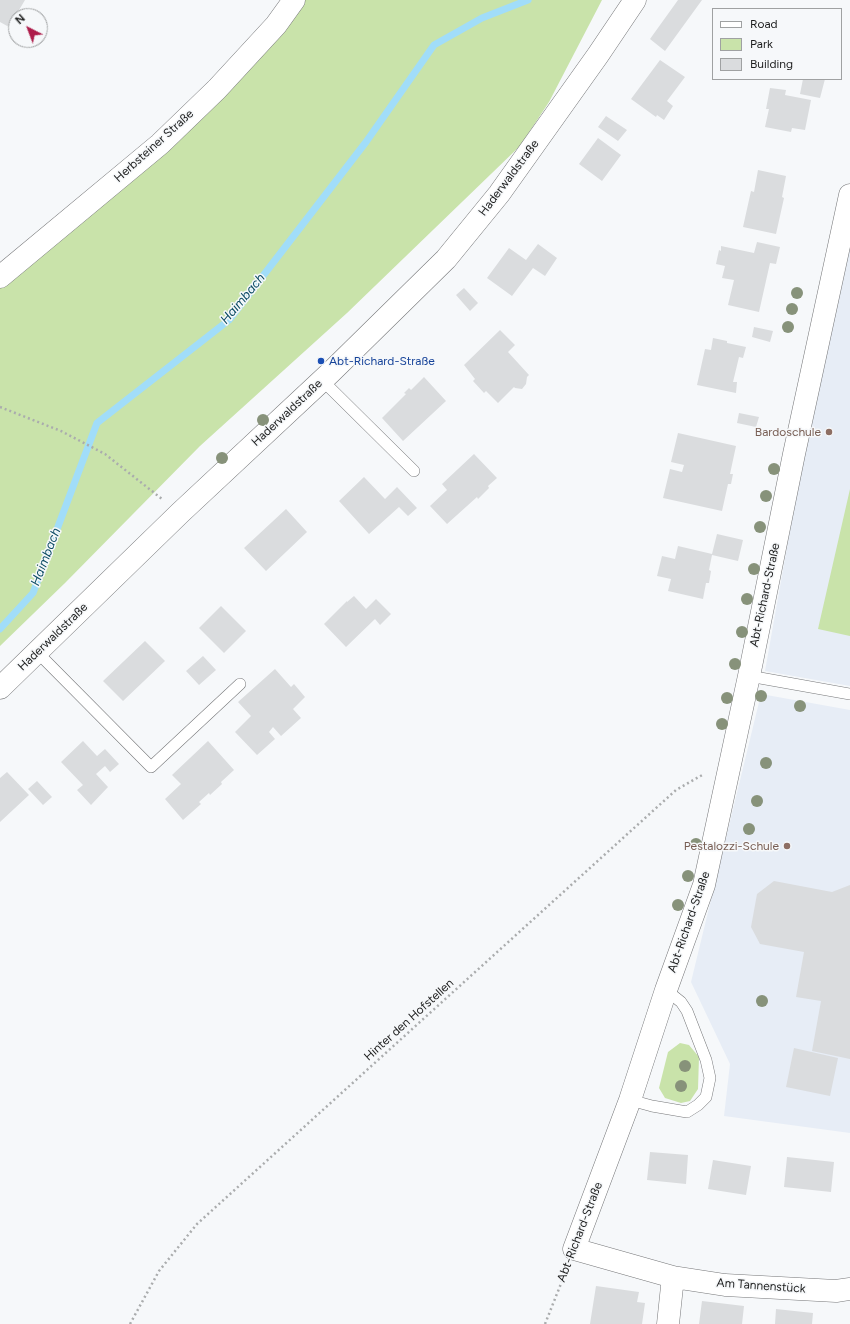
<!DOCTYPE html>
<html>
<head>
<meta charset="utf-8">
<style>
	body { margin:0 }
	#map { position:relative; width:850px; height:1324px; overflow:hidden; background:#f6f8fa; font-family:Figtree,sans-serif }
	canvas { display:block }
	.legend { position:absolute; left:712px; top:8px; width:130px; height:72px; box-sizing:border-box; background:#f6f8fa; border:1px solid #9fa1a2; margin:0; padding:5px 7px; list-style:none; font-size:12px; color:#1d1e1e }
	.legend li { display:flex; align-items:center; gap:8px; height:20px }
	.legend b { width:20px; border:1px solid #9fa1a2 }
	.north { position:absolute; left:8px; top:8px; width:40px; height:40px; box-sizing:border-box; background:#f6f8fa; border:1px solid #9fa1a2; border-radius:50%; rotate:318deg; font-size:11px; font-weight:700; line-height:16px; text-align:center; color:#1d1e1e }
	.north::after { content:''; display:block; margin:auto; width:14px; height:18px; background:#ae1c4a; clip-path:polygon(50% 0,100% 100%,50% 72%,0 100%) }
</style>
</head>
<body>
<div id="map">
<canvas width="850" height="1324"></canvas>
<ul class="legend">
<li><b style="height:5px;background:#fff"></b>Road</li>
<li><b style="height:11px;background:#c9e3aa"></b>Park</li>
<li><b style="height:11px;background:#dadcde"></b>Building</li>
</ul>
<div class="north">N</div>
</div>
<script>
const c = document.querySelector('canvas').getContext('2d');
c.lineJoin = 'round';
function fill(path, color) { c.fillStyle = color; c.fill(path, 'evenodd'); }
const toPath = rows => new Path2D(rows.map(r => 'M' + r).join(''));
function stroke(path, color, width, dash) { c.strokeStyle = color; c.lineWidth = width; c.lineCap = dash ? 'butt' : 'round'; c.setLineDash(dash || []); c.stroke(path); }
function label(font, color, halo, rows, align = 'center') {
  c.font = font + ' Figtree,sans-serif'; c.lineWidth = 3; c.setLineDash([]); c.textBaseline = 'middle'; c.strokeStyle = halo; c.fillStyle = color; for (const [text, x, y, turn = 0] of rows) {
    c.save(); c.translate(x, y); c.rotate((+turn || 0) * Math.PI / 180); c.textAlign = isNaN(turn) ? turn : align; if (halo) c.strokeText(text, 0, 0); c.fillText(text, 0, 0); c.restore();
  }
}
fill(toPath([
	[850,193,850,686,765,671],
	[761,694,850,710,850,1133,724,1116,730,1064,691,982]
]), '#e7edf6');
fill(toPath([
	[285,0,602,0,549,102,520,146,347,313,200,446,65,583,0,646,0,278,191,108],
	[850,489,850,636,818,629],
	[680,1043,689,1045,699,1057,698,1089,690,1101,681,1103,665,1098,659,1088,668,1052]
]), '#c9e3aa');
stroke(toPath([
	[0,629,33,593,97,423,229,320,366,142,434,45,482,18,528,0]
]), '#a1ddf9', 7);
fill(toPath([
	[0,0,25,0,9,27,0,22],
	[678,0,702,0,665,51,650,39],
	[660,60,685,77,667,101,673,106,664,120,657,115,656,117,631,99],
	[803,79,825,79,820,98,800,94],
	[770,88,786,90,785,95,811,100,805,130,792,128,791,132,765,127,769,109,766,109],
	[606,116,627,130,618,141,598,127],
	[598,138,621,155,602,181,579,164],
	[758,170,786,176,782,197,784,198,776,234,743,227,751,191,754,192],
	[757,242,780,247,776,264,770,263,759,312,728,305,734,280,722,278,725,266,716,264,719,250,721,251,721,246,754,253],
	[538,244,557,258,545,276,533,268,512,296,487,278,509,248,526,260],
	[464,288,478,303,470,311,456,295],
	[754,327,773,331,770,342,752,337],
	[500,330,515,345,508,352,529,375,527,377,526,384,522,389,515,388,514,387,498,403,486,391,484,393,473,381,475,379,464,365],
	[713,338,727,341,727,343,746,347,743,358,739,357,733,382,737,382,736,393,697,385,705,349,711,350],
	[424,377,446,401,403,441,382,418,406,394,404,393,409,388,411,390],
	[739,413,759,417,756,427,737,423],
	[678,433,736,446,730,474,733,474,731,484,728,484,722,511,663,498,670,469,682,472,684,465,671,462],
	[474,454,497,478,488,486,489,488,478,499,477,497,447,524,430,506,447,490,442,484],
	[364,477,385,499,397,487,417,508,408,516,399,507,369,534,339,501],
	[286,509,307,532,266,571,244,548],
	[717,534,743,540,738,561,712,555,709,570,711,571,709,583,706,583,703,599,668,591,671,579,657,576,662,556,675,559,678,546,712,554],
	[354,596,366,609,376,599,391,614,380,625,375,619,346,647,324,624,347,601,347,602],
	[221,606,246,631,224,653,199,628],
	[145,641,165,661,123,701,103,681],
	[203,656,216,670,199,685,186,671],
	[275,669,291,687,294,684,305,697,293,709,301,718,281,736,273,727,269,732,275,739,257,755,235,732,251,716,238,702],
	[83,741,97,756,105,749,119,764,110,772,105,766,96,774,108,787,91,805,77,790,83,785,61,762],
	[208,741,234,770,221,782,222,784,210,795,209,793,199,802,201,804,183,820,165,799,181,784,172,775],
	[7,772,29,795,0,822,0,778],
	[37,781,52,797,43,805,28,789],
	[774,881,832,892,850,885,850,1059,812,1051,821,1001,796,997,804,952,760,944,751,927,757,894],
	[794,1048,838,1058,830,1096,786,1087],
	[650,1152,688,1155,686,1184,647,1180],
	[787,1157,834,1162,831,1192,784,1187],
	[713,1160,751,1166,746,1195,708,1189],
	[596,1286,639,1292,637,1302,645,1303,642,1324,590,1324],
	[702,1301,744,1306,742,1324,699,1324],
	[776,1309,813,1313,812,1324,775,1324]
]), '#dadcde');
const lane = toPath([
	[322,380,414,471],
	[37,652,151,767,240,684],
	[749,676,850,694],
	[630,1100,652,1106,687,1112,698,1105,706,1097,710,1078,706,1060,687,1011,681,1002,666,990]
]);
const street = toPath([
	[850,195,794,454,749,676,704,885,666,990,630,1100,574,1249,673,1277,725,1285,836,1291,850,1289],
	[0,277,160,144,217,89,276,25,294,0],
	[0,688,180,513,331,372,446,259,499,194,598,55,635,0],
	[668,1324,673,1277]
]);
stroke(lane, '#767779', 12);
stroke(street, '#767779', 23);
stroke(toPath([
	[0,407,61,431,105,454,162,499],
	[130,1324,159,1271,197,1224,676,790,704,774],
	[545,1324,566,1271]
]), '#aaacad', 2.5, [2, 3]);
stroke(lane, '#fff', 11);
stroke(street, '#fff', 22);
c.fillStyle = '#87927a';
for (const [x, y] of [
	[797,293],
	[792,309],
	[788,327],
	[263,420],
	[222,458],
	[774,469],
	[766,496],
	[760,527],
	[754,569],
	[747,599],
	[742,632],
	[735,664],
	[761,696],
	[727,698],
	[800,706],
	[722,724],
	[766,763],
	[757,801],
	[749,829],
	[696,844],
	[688,876],
	[678,905],
	[762,1001],
	[685,1066],
	[681,1086]
]) { c.beginPath(); c.arc(x, y, 6, 0, 2 * Math.PI); c.fill(); }
for (const [x, y, r, color] of [
	[321,361,4,"#1a4fb4"],
	[829,432,4,"#8d6e63"],
	[787,846,4,"#8d6e63"]
]) { const dot = new Path2D(); dot.arc(x, y, r, 0, 2 * Math.PI); c.fillStyle = color; c.fill(dot); stroke(dot, '#f6f8fa', 1.5); }
label('12px', '#1d1e1e', '#f6f8fa', [
	["Herbsteiner Straße",154,146,-42],
	["Haderwaldstraße",509,178,-53],
	["Haderwaldstraße",287,413,-43],
	["Abt-Richard-Straße",765,595,-78],
	["Haderwaldstraße",53,637,-44],
	["Abt-Richard-Straße",689,922,-71],
	["Hinter den Hofstellen",409,1020,-42],
	["Abt-Richard-Straße",580,1232,-69],
	["Am Tannenstück",761,1286,4]
]);
label('12px', '#164399', '#f6f8fa', [
	["Abt-Richard-Straße",329,361]
], 'left');
label('12px', '#785e54', '#f6f8fa', [
	["Bardoschule",821,432],
	["Pestalozzi-Schule",779,846]
], 'right');
label('italic 13px', '#0c4c64', '#f6f8fa', [
	["Haimbach",243,299,-50],
	["Haimbach",46,557,-69]
]);
</script>
</body>
</html>
